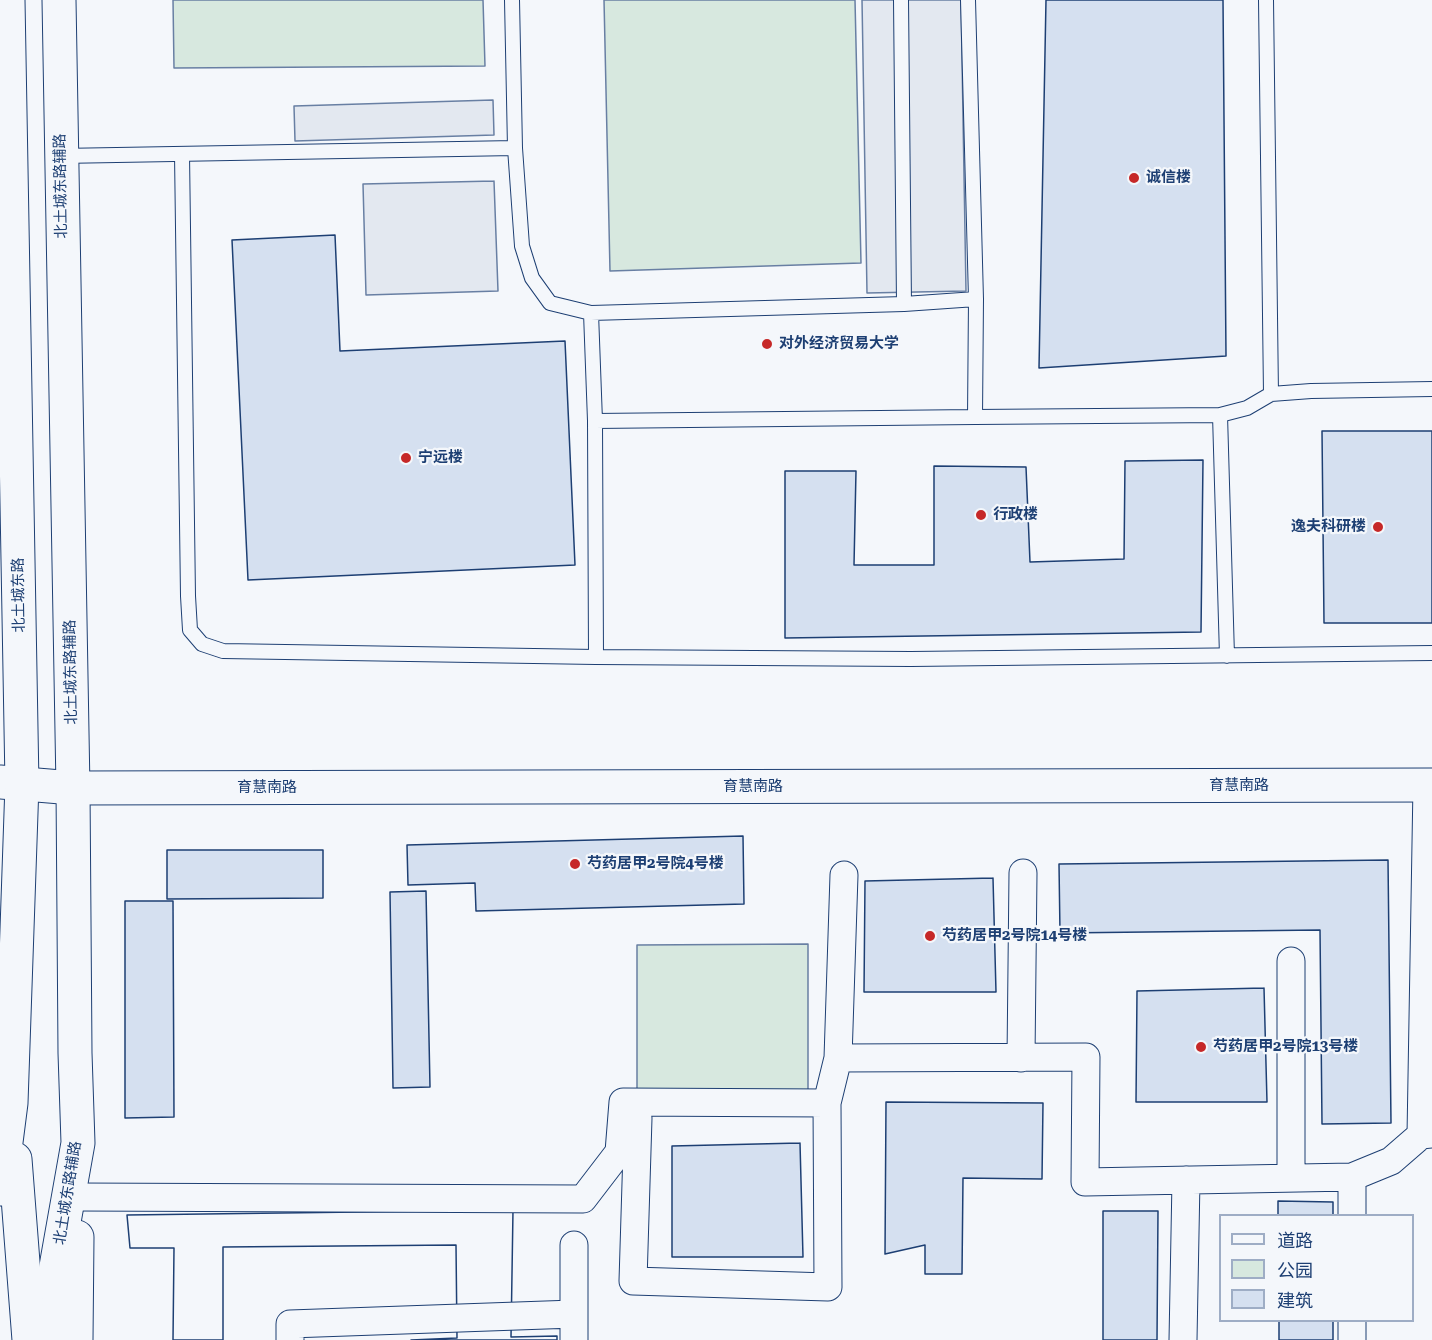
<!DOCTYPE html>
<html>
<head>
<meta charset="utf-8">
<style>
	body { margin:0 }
	#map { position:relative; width:1432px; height:1340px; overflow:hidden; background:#f4f7fb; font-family:"Roboto Serif","Noto Sans SC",serif }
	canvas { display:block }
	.legend { position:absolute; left:1219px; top:1214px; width:195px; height:108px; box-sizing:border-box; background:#f4f7fb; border:2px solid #9eadc5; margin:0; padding:8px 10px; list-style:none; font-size:18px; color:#1d3f73 }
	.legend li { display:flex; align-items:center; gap:12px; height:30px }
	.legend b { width:30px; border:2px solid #9eadc5 }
</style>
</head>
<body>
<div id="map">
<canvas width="1432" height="1340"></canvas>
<ul class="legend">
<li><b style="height:8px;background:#f4f7fb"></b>道路</li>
<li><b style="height:16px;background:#d7e8df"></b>公园</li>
<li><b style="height:16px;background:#d5e0f0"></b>建筑</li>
</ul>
</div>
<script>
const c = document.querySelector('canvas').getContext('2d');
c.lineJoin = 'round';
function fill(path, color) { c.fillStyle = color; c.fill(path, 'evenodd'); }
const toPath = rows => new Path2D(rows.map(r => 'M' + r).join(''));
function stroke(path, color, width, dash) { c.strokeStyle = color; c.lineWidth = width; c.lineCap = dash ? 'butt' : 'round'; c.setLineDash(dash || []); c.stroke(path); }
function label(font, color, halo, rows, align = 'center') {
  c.font = font + ' "Roboto Serif","Noto Sans SC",serif'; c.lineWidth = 4.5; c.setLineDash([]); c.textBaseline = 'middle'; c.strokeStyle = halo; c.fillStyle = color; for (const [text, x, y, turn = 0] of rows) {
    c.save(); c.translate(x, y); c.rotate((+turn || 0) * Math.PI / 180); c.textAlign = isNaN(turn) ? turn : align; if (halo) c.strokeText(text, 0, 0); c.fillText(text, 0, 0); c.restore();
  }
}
const green = toPath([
	[173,0,483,0,485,66,174,68,173,0],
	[604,0,855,0,861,263,610,271,604,0],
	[808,944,808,1096,637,1096,637,945,808,944]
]);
fill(green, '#d7e8df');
stroke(green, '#687fa3', 1.5);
const parking = toPath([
	[862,0,961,0,966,291,867,293,862,0],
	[493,100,494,135,295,141,294,106,493,100],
	[494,181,498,291,366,295,363,184,494,181]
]);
fill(parking, '#e3e8f0');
stroke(parking, '#687fa3', 1.5);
const building = toPath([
	[1046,0,1223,0,1226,356,1039,368,1046,0],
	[335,235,340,351,565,341,575,565,248,580,232,240,335,235],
	[1322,431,1432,431,1432,623,1324,623,1322,431],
	[1203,460,1201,632,785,638,785,471,856,471,854,565,934,565,934,466,1026,467,1030,562,1124,559,1125,461,1203,460],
	[743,836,744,904,476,911,475,883,408,885,407,845,743,836],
	[167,850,323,850,323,898,167,899,167,850],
	[1388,860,1391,1123,1322,1124,1320,930,1060,933,1059,864,1388,860],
	[993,878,996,992,864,992,865,881,993,878],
	[426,891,430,1087,393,1088,390,892,426,891],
	[125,901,173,901,174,1117,125,1118,125,901],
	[1264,988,1267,1102,1136,1102,1137,991,1264,988],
	[886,1102,1043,1103,1042,1179,963,1178,962,1274,925,1274,925,1245,885,1254,886,1102],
	[800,1143,803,1257,672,1257,672,1146,800,1143],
	[1278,1201,1333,1202,1333,1216,1278,1216,1278,1201],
	[513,1210,511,1337,557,1336,557,1340,411,1340,457,1338,456,1245,223,1247,223,1340,173,1340,174,1248,130,1248,127,1215,513,1210],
	[513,1210,511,1337,557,1336,557,1340,411,1340,457,1338,456,1245,223,1247,223,1340,173,1340,174,1248,130,1248,127,1215,513,1210],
	[1103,1211,1158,1211,1157,1340,1103,1340,1103,1211],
	[1279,1320,1333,1320,1333,1340,1279,1340,1279,1320]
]);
fill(building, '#d5e0f0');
stroke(building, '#1d3f73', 1.5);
const lane = toPath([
	[512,0,515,148],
	[968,0,976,299],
	[1266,0,1271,394],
	[182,154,188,596,190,630,202,644,223,651,596,657,911,659,1432,653],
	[60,156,515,148,522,246,532,278,550,303,591,313,904,304,901,0],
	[904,304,976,299,975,417,1220,415,1247,408,1271,394,1311,391,1432,389],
	[591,313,595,421,596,657],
	[1220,415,1227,656],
	[595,421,975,417]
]);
const street = toPath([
	[1427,785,1421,1135,1432,1134],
	[1291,961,1291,1178],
	[838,1058,844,875],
	[1021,1058,1023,873],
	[638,1118,633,1281,828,1287,827,1103],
	[77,1197,583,1199,619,1152,623,1102,827,1103,838,1058,1086,1057,1085,1182,1352,1177,1391,1161,1421,1135],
	[1352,1216,1352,1177],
	[574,1245,574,1314],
	[290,1340,290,1324,574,1314,574,1340],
	[1183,1340,1186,1180],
	[1352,1340,1352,1320]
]);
const secondary = toPath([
	[0,782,73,788,1432,785],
	[43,1340,78,1143,75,1053,73,788,59,0],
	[76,1340,77,1237]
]);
const primary = toPath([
	[15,1159,29,1340],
	[0,1189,11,1103,22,784,8,0]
]);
stroke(lane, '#1d3f73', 16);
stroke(street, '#1d3f73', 29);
stroke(secondary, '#1d3f73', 35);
stroke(primary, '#1d3f73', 35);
stroke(lane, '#f4f7fb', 14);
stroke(street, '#f4f7fb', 27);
stroke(secondary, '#f4f7fb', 33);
stroke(primary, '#f4f7fb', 33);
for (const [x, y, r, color] of [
	[1134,178,6,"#c62828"],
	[767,344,6,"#c62828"],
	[406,458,6,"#c62828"],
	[981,515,6,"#c62828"],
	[1378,527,6,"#c62828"],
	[575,864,6,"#c62828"],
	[930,936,6,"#c62828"],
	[1201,1047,6,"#c62828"]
]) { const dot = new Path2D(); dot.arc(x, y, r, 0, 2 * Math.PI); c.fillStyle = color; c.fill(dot); stroke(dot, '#f4f7fb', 2); }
label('bold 15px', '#1d3f73', '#f4f7fb', [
	["诚信楼",1146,178],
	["对外经济贸易大学",779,344],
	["宁远楼",418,458],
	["行政楼",993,515],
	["逸夫科研楼",1366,527,"right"],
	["芍药居甲2号院4号楼",587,864],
	["芍药居甲2号院14号楼",942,936],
	["芍药居甲2号院13号楼",1213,1047]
], 'left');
label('15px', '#1d3f73', '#f4f7fb', [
	["北土城东路辅路",61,186,-91],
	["北土城东路",19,595,-91],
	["北土城东路辅路",71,672,-91],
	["育慧南路",1239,786],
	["育慧南路",753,787],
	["育慧南路",267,788],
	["北土城东路辅路",68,1193,-81]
]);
</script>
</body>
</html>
